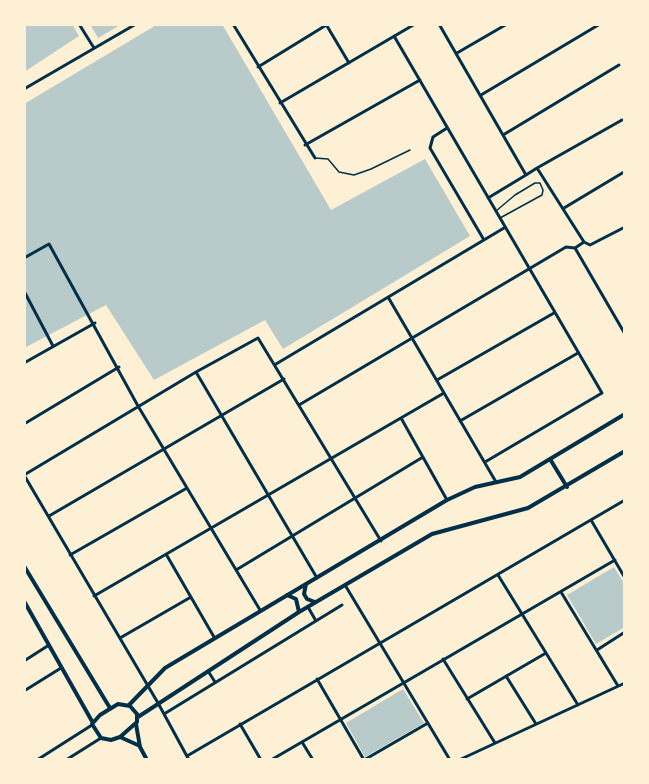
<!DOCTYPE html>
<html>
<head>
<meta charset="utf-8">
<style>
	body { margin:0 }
	#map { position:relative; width:649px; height:784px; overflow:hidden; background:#fdf0d5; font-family:"Exo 2",sans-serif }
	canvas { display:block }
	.frame { position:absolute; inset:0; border:26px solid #fdf0d5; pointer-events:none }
</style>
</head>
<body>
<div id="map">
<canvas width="649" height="784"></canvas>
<div class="frame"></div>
</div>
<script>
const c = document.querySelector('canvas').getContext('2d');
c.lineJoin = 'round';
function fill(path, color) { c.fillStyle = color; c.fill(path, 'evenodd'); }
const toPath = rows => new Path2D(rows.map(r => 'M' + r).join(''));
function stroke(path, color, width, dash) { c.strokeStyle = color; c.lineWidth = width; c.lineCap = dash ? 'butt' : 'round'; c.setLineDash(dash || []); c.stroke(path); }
fill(toPath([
	[24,24,72,24,79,36,24,72],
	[90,24,122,24,98,38],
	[158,24,222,24,331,210,425,159,470,236,283,349,265,320,154,380,106,305,24,348,24,104],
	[614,567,625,585,625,627,596,644,567,595],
	[403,689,424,723,365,757,346,723]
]), '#b9caca');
stroke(toPath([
	[315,158,328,159,339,172,354,175,371,169,410,150],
	[496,211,515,195,535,183,540,183,543,190,542,195,500,218]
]), '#003049', 1.5);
stroke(toPath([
	[79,24,94,48],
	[233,24,315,158],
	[439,24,526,175,537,168,584,242,575,248,625,334],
	[327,26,349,63],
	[394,36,602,393,485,462],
	[457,53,507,24],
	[258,67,328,24],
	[24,89,136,24],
	[481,95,600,24],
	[280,103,415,24],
	[447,128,433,137,430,148,484,240],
	[503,135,619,65],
	[305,145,420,80],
	[537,168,622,120],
	[488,198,526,175],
	[564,208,624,172],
	[584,242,590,245,625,227],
	[24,258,49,244,138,406,260,610],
	[24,291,53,346],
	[388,297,496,482],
	[24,363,95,323],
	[276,364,504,228],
	[196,372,317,578],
	[437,380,554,313],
	[299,405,566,247,575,248],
	[401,418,447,500],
	[460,421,578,353],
	[24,424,119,367],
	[24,475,196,372,258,338,381,541],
	[24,475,158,703,189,760],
	[49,516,284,379],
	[591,520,625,578],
	[166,554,214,637],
	[70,555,187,488],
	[236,570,423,457],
	[498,575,578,705],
	[345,585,450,760],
	[561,592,618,686],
	[94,596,444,393],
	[308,607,316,621],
	[120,638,191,597],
	[597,650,625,632],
	[443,659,495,743],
	[24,661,49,645],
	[208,671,215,682],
	[506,676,536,724],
	[317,679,364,760],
	[24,691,61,668],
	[467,699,546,653],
	[164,714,342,605],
	[240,724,261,760],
	[302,742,313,760],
	[187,756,625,500],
	[37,760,92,725],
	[66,760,101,738],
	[271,760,615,560],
	[364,760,428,723],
	[459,760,625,683]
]), '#003049', 3);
stroke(toPath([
	[550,459,567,487],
	[24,566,110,708],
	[306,584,304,594,307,599,315,602],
	[287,595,296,599,299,612],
	[24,601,93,723],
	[118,704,130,706,137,714,137,722,120,737,111,740,101,738,92,724,100,715,118,704],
	[129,705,165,668,447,500,475,487,520,477,625,414],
	[138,717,299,612,432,534,528,508,625,451],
	[136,724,140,747,147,760],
	[120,737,140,746]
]), '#003049', 4);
</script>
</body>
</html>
